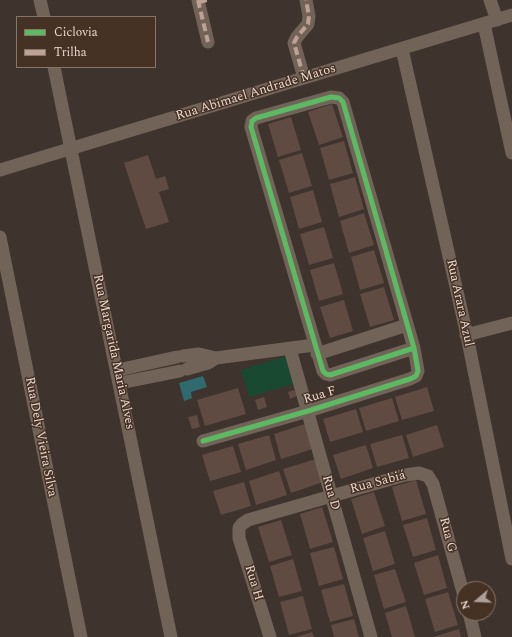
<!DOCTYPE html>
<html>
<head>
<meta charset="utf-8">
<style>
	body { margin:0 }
	#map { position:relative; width:512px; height:637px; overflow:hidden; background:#3e332d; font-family:Spectral,serif }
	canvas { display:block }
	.legend { position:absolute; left:16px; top:16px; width:140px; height:52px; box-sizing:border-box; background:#463125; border:1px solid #87746a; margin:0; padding:5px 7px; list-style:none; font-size:12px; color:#e8d9d2 }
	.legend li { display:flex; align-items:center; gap:8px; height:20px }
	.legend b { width:20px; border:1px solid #87746a }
	.north { position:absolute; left:456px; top:581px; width:40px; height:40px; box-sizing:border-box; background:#463125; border:1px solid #87746a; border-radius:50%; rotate:251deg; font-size:11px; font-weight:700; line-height:16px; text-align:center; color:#e8d9d2 }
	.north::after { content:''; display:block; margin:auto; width:14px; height:18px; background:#ac9f98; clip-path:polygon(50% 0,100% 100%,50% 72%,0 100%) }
</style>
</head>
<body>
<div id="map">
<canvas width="512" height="637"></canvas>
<ul class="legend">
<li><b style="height:5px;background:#5cba63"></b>Ciclovia</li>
<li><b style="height:5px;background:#bda197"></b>Trilha</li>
</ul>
<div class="north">N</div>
</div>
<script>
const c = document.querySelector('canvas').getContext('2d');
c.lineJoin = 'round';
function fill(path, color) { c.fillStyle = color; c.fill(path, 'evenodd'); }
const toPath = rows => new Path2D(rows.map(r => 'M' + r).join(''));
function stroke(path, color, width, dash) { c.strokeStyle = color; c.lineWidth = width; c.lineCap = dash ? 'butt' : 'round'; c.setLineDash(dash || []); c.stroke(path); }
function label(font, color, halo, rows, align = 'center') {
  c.font = font + ' Spectral,serif'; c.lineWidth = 3; c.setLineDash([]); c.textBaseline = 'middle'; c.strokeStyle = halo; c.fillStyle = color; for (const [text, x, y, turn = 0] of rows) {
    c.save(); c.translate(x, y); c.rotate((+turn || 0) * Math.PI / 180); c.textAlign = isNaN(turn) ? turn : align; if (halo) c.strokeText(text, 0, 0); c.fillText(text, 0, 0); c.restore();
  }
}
fill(toPath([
	[286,356,294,384,249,397,241,370]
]), '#1a4931');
fill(toPath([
	[203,376,207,387,191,392,192,398,184,401,179,383]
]), '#2f6b6e');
fill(toPath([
	[332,104,343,137,319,145,308,112],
	[291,117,301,150,278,157,268,124],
	[344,141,353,173,329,180,320,148],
	[302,153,312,186,289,193,279,160],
	[148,155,156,179,165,176,169,189,159,192,169,222,146,229,124,163],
	[355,177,364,209,339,217,330,184],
	[313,190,322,222,299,229,290,197],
	[364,213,374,245,349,253,340,221],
	[324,227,333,258,309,265,300,234],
	[374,250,384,283,360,290,351,257],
	[334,263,343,294,319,301,310,270],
	[384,287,394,320,370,327,360,294],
	[344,300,353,331,330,338,320,307],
	[427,387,434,411,402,420,395,397],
	[238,388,246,414,205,426,197,400],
	[294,390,297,396,290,399,288,392],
	[264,397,267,407,258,410,255,400],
	[392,398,399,421,366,431,359,408],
	[356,409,363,432,330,442,323,419],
	[197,415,200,427,192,429,188,417],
	[305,424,313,449,281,459,274,434],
	[437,425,444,447,413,457,406,435],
	[269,435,276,460,246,470,238,444],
	[402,435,409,458,377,467,370,444],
	[366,445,373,468,341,479,333,455],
	[233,446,241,472,210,481,202,455],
	[316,459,323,482,291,493,283,469],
	[279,471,287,495,256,505,249,481],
	[416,480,426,514,402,521,392,487],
	[244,482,251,506,221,515,213,491],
	[374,492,385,526,362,534,351,499],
	[322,507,333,542,310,549,300,514],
	[427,518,436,550,413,557,403,525],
	[281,520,292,555,269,562,258,527],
	[385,531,395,564,373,571,363,538],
	[334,547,343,579,319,586,310,553],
	[438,555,447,588,424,595,414,563],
	[293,559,302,591,279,597,270,566],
	[395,569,406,602,384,609,374,575],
	[344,584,353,616,330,622,321,590],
	[448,592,458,625,435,632,425,599],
	[303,596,312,629,289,635,280,602],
	[406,606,415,637,392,637,385,613],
	[354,619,359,637,334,637,331,625],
	[459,629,461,637,433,637],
	[312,632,314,637,296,637]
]), '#5f4b42');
stroke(toPath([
	[40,0,44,17],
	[198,0,208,42],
	[490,0,497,20],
	[484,24,512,153],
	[402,49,466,331,512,559],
	[54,67,171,637],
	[304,78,294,43,297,37,308,24,309,16,306,0],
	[0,170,512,15],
	[0,237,81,637],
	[466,335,512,323],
	[290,349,371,637],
	[317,354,407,325],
	[183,356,199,354,216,358,314,345],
	[187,369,208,363,216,358],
	[118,370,177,357],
	[120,383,180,371],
	[203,441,308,411,410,379,416,376,418,371,414,348,343,102,339,98,331,97,256,118,252,121,251,127,323,371,326,374,330,375,414,348],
	[469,613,475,637],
	[270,637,239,538,239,528,242,524,248,520,405,475,419,473,428,476,433,484,464,596]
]), '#726358', 13);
stroke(toPath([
	[198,0,208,42],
	[199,2,207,0],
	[304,78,294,43,297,37,308,24,309,16,306,0]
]), '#bda197', 4, [8, 4]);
stroke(toPath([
	[203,441,308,411,410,379,416,376,418,371,414,348,343,102,339,98,331,97,256,118,252,121,251,127,323,371,326,374,330,375,414,348]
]), '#5cba63', 5);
label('13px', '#e8d9d2', '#463125', [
	["Rua Abimael Andrade Matos",256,93,-17],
	["Rua Arara Azul",459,303,78],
	["Rua Margarida Maria Alves",113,352,78],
	["Rua F",320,396,-17],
	["Rua Dely Vieira Silva",40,437,79],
	["Rua Sabiá",378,483,-15],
	["Rua D",330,493,74],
	["Rua G",447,535,75],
	["Rua H",253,583,73]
]);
</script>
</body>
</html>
